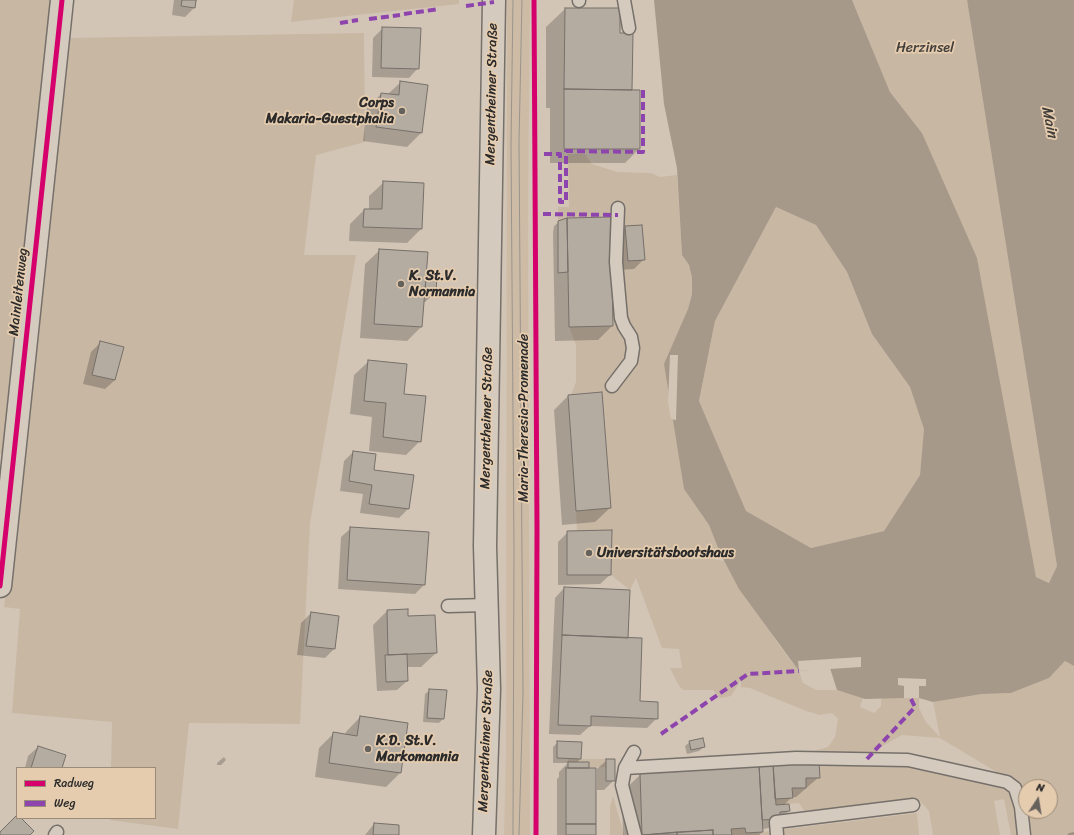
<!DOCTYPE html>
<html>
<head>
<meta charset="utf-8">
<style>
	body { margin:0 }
	#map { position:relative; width:1074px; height:835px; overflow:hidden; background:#d2c5b6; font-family:Sriracha,sans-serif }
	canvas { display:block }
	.legend { position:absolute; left:16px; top:767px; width:140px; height:52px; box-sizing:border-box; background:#e6ccae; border:1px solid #9b8c7a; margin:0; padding:5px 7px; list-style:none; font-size:12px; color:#2b2b2b }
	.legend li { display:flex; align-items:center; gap:8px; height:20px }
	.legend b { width:20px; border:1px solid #9b8c7a }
	.north { position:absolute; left:1018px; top:779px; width:40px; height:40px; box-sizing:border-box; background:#e6ccae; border:1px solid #9b8c7a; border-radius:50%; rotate:12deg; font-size:11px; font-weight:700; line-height:16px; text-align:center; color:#2b2b2b }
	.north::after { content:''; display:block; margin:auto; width:14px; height:18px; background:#65615c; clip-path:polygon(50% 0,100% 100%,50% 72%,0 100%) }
</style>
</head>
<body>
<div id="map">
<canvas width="1074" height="835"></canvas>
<ul class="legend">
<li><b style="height:5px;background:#d6006c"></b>Radweg</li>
<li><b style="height:5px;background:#8e44ad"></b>Weg</li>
</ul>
<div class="north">N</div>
</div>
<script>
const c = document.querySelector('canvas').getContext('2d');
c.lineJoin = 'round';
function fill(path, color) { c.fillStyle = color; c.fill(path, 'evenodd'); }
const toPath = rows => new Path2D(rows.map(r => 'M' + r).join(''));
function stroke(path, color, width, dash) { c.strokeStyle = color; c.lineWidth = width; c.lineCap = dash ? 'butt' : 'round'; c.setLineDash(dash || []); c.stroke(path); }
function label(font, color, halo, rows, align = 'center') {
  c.font = font + ' Sriracha,sans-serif'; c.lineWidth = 3.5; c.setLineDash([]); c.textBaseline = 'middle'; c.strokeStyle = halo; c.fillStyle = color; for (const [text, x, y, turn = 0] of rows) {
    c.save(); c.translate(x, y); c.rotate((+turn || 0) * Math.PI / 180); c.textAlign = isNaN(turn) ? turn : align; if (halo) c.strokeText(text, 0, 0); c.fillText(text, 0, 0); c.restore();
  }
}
fill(toPath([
	[507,0,530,0,528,210,530,835,504,835,506,754]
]), '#cdbba6');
fill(toPath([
	[0,0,56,0,7,452,0,454],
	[294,0,459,0,459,4,291,22],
	[852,0,967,0,1057,566,1050,583,1036,577,922,133,890,92],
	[364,33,365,142,316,155,304,255,356,255,310,523,300,724,189,723,178,829,110,820,110,818,155,818,155,768,111,768,112,722,12,713,20,609,4,607,65,38],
	[568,154,585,154,592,164,617,172,651,173,660,177,677,175,682,255,689,265,692,278,692,294,688,309,684,489,709,525,720,553,712,559,724,561,779,645,799,671,803,683,816,690,837,690,863,698,860,707,874,713,881,706,881,698,919,698,919,708,926,722,940,737,933,702,982,694,1011,693,1049,678,1065,661,1074,666,1074,835,1011,835,1004,799,994,801,1000,835,933,835,929,811,920,801,809,818,799,803,776,805,775,799,793,798,792,788,806,788,806,778,820,778,795,757,828,747,835,737,838,719,832,713,820,715,806,711,750,688,741,687,741,680,731,696,720,698,713,690,683,690,679,686,670,668,682,668,679,649,662,648,636,578,630,590,611,575,612,530,577,531,576,511,611,508,602,392,571,395,576,382,576,345,569,327,613,326,611,217,567,218,558,221,558,207,569,207],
	[902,735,940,738,998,773,1002,787,907,761,875,756,877,749],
	[1026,787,1050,787,1050,811,1026,811],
	[776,207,816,225,847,272,872,334,910,387,925,429,920,475,884,531,811,548,746,511,699,401,715,321],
	[568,759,606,759,606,767,589,768,588,762,568,762],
	[613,796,624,835,610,835,610,807],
	[917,813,919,835,732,835,731,829,745,828,746,833,763,832]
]), '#c8b7a3');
fill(toPath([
	[654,0,852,0,890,92,922,133,977,258,1036,577,1049,583,1057,566,967,0,1074,0,1074,666,1065,661,1049,678,1011,693,982,694,933,702,919,698,919,686,926,686,926,679,898,678,898,685,904,686,904,698,865,699,837,690,830,668,799,671,739,589,720,553,709,525,684,489,664,364,688,309,692,294,692,278,689,265,682,255,677,168,664,104],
	[776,207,816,225,847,272,872,334,910,387,924,429,920,475,884,531,811,548,746,511,699,401,715,321]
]), '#a79989');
fill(toPath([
	[670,355,678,355,676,420,671,419,668,402],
	[861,657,861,667,799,671,798,661]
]), '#d2c5b6');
fill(toPath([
	[174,0,197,0,194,8,185,17,172,15],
	[565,9,619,34,631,89,639,149,625,163,550,163,550,108,546,108,546,27],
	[383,28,418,68,409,78,372,77,373,38],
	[401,82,427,86,421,133,407,147,363,141,367,108,381,94,388,94],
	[384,182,421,229,407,243,349,241,350,224,364,210,369,210,369,196],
	[559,222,612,326,598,340,555,341,553,233,554,226],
	[626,227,644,259,634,269,618,270,616,237],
	[380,250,425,276,435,293,425,302,423,302,421,327,407,341,360,338,365,264],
	[101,342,115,380,105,389,83,384,91,352],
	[369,361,403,395,420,441,406,455,369,451,372,417,350,414,354,375],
	[568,396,610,508,595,522,562,525,554,410],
	[353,452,408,509,399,518,360,513,363,494,340,491,344,461],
	[351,528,425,584,415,594,338,589,341,537],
	[568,532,610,575,600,584,558,585,558,542],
	[564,588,627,639,638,702,657,718,647,728,590,726,580,735,549,734,555,598],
	[387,611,407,617,436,653,421,667,407,667,407,681,397,690,377,691,373,625],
	[311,613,334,649,325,658,297,655,301,623],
	[430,690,443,719,439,723,423,722,425,694],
	[360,717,400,773,386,787,315,777,319,748,333,734,345,735,346,732],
	[558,742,580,759,577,763,595,835,557,835,557,779,559,777,559,772,568,763,553,763,553,747],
	[690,742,704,747,699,751,687,754,685,746],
	[38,747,61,768,25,768,28,756],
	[224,757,226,760,221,765,217,765,217,763],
	[607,760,614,780,604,790,597,790,597,769],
	[641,774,819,777,796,797,792,797,784,805,789,811,770,828,762,829,762,832,759,835,623,835,622,792],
	[374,824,398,835,365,835],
	[1074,832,1074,835,1067,835,1069,833]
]), '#0003');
const building = toPath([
	[182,0,196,0,195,8,181,6,182,0],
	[565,8,620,8,620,33,633,33,632,90,564,89,565,8],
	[382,27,421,28,419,69,381,68,382,27],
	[400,81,428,85,422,133,376,127,381,93,399,95,400,81],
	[564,89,640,90,640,149,564,149,564,89],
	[383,181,424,183,422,229,363,227,364,209,382,209,383,181],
	[611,217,613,326,569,327,567,218,611,217],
	[567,218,568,272,558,273,558,221,567,218],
	[642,225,645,260,628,261,625,226,642,225],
	[379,249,428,252,422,327,374,324,379,249],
	[426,275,437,276,436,293,425,293,426,275],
	[100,341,124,347,115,380,92,375,100,341],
	[368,360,407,364,404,394,426,396,421,442,383,437,386,403,364,401,368,360],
	[602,392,611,508,576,511,568,395,602,392],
	[353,451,376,454,374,470,414,475,409,509,369,504,372,485,349,481,353,451],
	[350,527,429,532,425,585,347,580,350,527],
	[612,530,611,575,567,575,567,531,612,530],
	[564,587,630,590,628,638,562,635,564,587],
	[408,609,408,616,435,615,437,653,388,655,387,610,408,609],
	[311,612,339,616,335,649,306,646,311,612],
	[562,635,642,638,640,701,658,702,658,719,591,716,591,726,558,725,562,635],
	[407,654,408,681,386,682,385,655,407,654],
	[429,689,447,690,444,719,427,718,429,689],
	[360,716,408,723,401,773,329,763,333,732,357,736,360,716],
	[703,738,705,747,691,750,689,741,703,738],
	[557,741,582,742,581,759,557,758,557,741],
	[38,746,66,755,62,768,31,768,38,746],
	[606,759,615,759,615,781,606,781,606,759],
	[819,761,820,778,806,778,806,788,792,788,793,798,775,799,773,764,819,761],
	[568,762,589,762,589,768,568,768,568,762],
	[773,764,776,805,789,804,790,811,780,812,780,819,762,820,759,765,773,764],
	[759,765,763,832,746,833,745,828,731,829,732,835,713,835,713,830,642,835,640,773,759,765],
	[566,768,596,768,596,824,566,824,566,768],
	[17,815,17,818,21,818,34,831,30,835,0,835,0,832,17,815],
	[374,823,399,825,399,835,373,835,374,823],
	[566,824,596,824,596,835,566,835,566,824],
	[713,830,713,835,677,835,677,832,713,830],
	[677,832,677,835,643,835,677,832]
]);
fill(building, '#b5aca1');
stroke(building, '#76706a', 1);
const lane = toPath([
	[624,0,629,28],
	[579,1,579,0],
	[612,386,631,361,633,348,631,337,624,326,621,318,616,262,618,208],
	[448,606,487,605],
	[634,752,625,768,622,785,635,835],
	[625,768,796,758,908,760,1007,782,1015,788,1021,807,1024,835],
	[55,835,57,832],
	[777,835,776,822,913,805]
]);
const street = toPath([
	[0,586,62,0]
]);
const secondary = toPath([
	[484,835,489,689,485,546,494,0]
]);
stroke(lane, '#76706a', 15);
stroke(street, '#76706a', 25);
stroke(secondary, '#76706a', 25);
stroke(lane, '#d4cabe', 12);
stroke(street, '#d4cabe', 22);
stroke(secondary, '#d4cabe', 22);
stroke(toPath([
	[513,835,514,550,511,145,513,0],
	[519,835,523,694,519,142,522,0]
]), '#9a948c', 1);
stroke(toPath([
	[466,6,494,2],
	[404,14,439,9],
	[369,19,400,15],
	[340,23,358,20],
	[544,154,560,154,560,202,566,202,566,151,643,152,643,90],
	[543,214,618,215],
	[661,734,748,674,799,671],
	[867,759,915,707,911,699]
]), '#8e44ad', 4, [8, 4]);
stroke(toPath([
	[534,0,537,529,536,835],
	[0,586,62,0]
]), '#d6006c', 5);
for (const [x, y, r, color] of [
	[402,111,4,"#65615c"],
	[401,284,4,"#65615c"],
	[589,553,4,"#65615c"],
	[368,749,4,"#65615c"]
]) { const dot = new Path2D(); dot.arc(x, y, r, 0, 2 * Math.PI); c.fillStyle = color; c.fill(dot); stroke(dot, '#e6ccae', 1.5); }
label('14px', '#413e3b', '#e6ccae', [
	["Herzinsel",925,48]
]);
label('14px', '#2b2b2b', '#e6ccae', [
	["Mergentheimer Straße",492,94,-89],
	["Mainleitenweg",19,292,-84],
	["Mergentheimer Straße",487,418,-89],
	["Maria-Theresia-Promenade",524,418,-90],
	["Mergentheimer Straße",486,741,-88]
]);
label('bold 14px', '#2b2b2b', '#e6ccae', [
	["Corps",394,103,"right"],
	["Makaria-Guestphalia",394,119,"right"],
	["K. St.V.",409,276],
	["Normannia",409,292],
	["Universitätsbootshaus",597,553],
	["K.D. St.V.",376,741],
	["Markomannia",376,757]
], 'left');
label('italic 15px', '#403d3a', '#e6ccae', [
	["Main",1049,122,78]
]);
</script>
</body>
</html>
